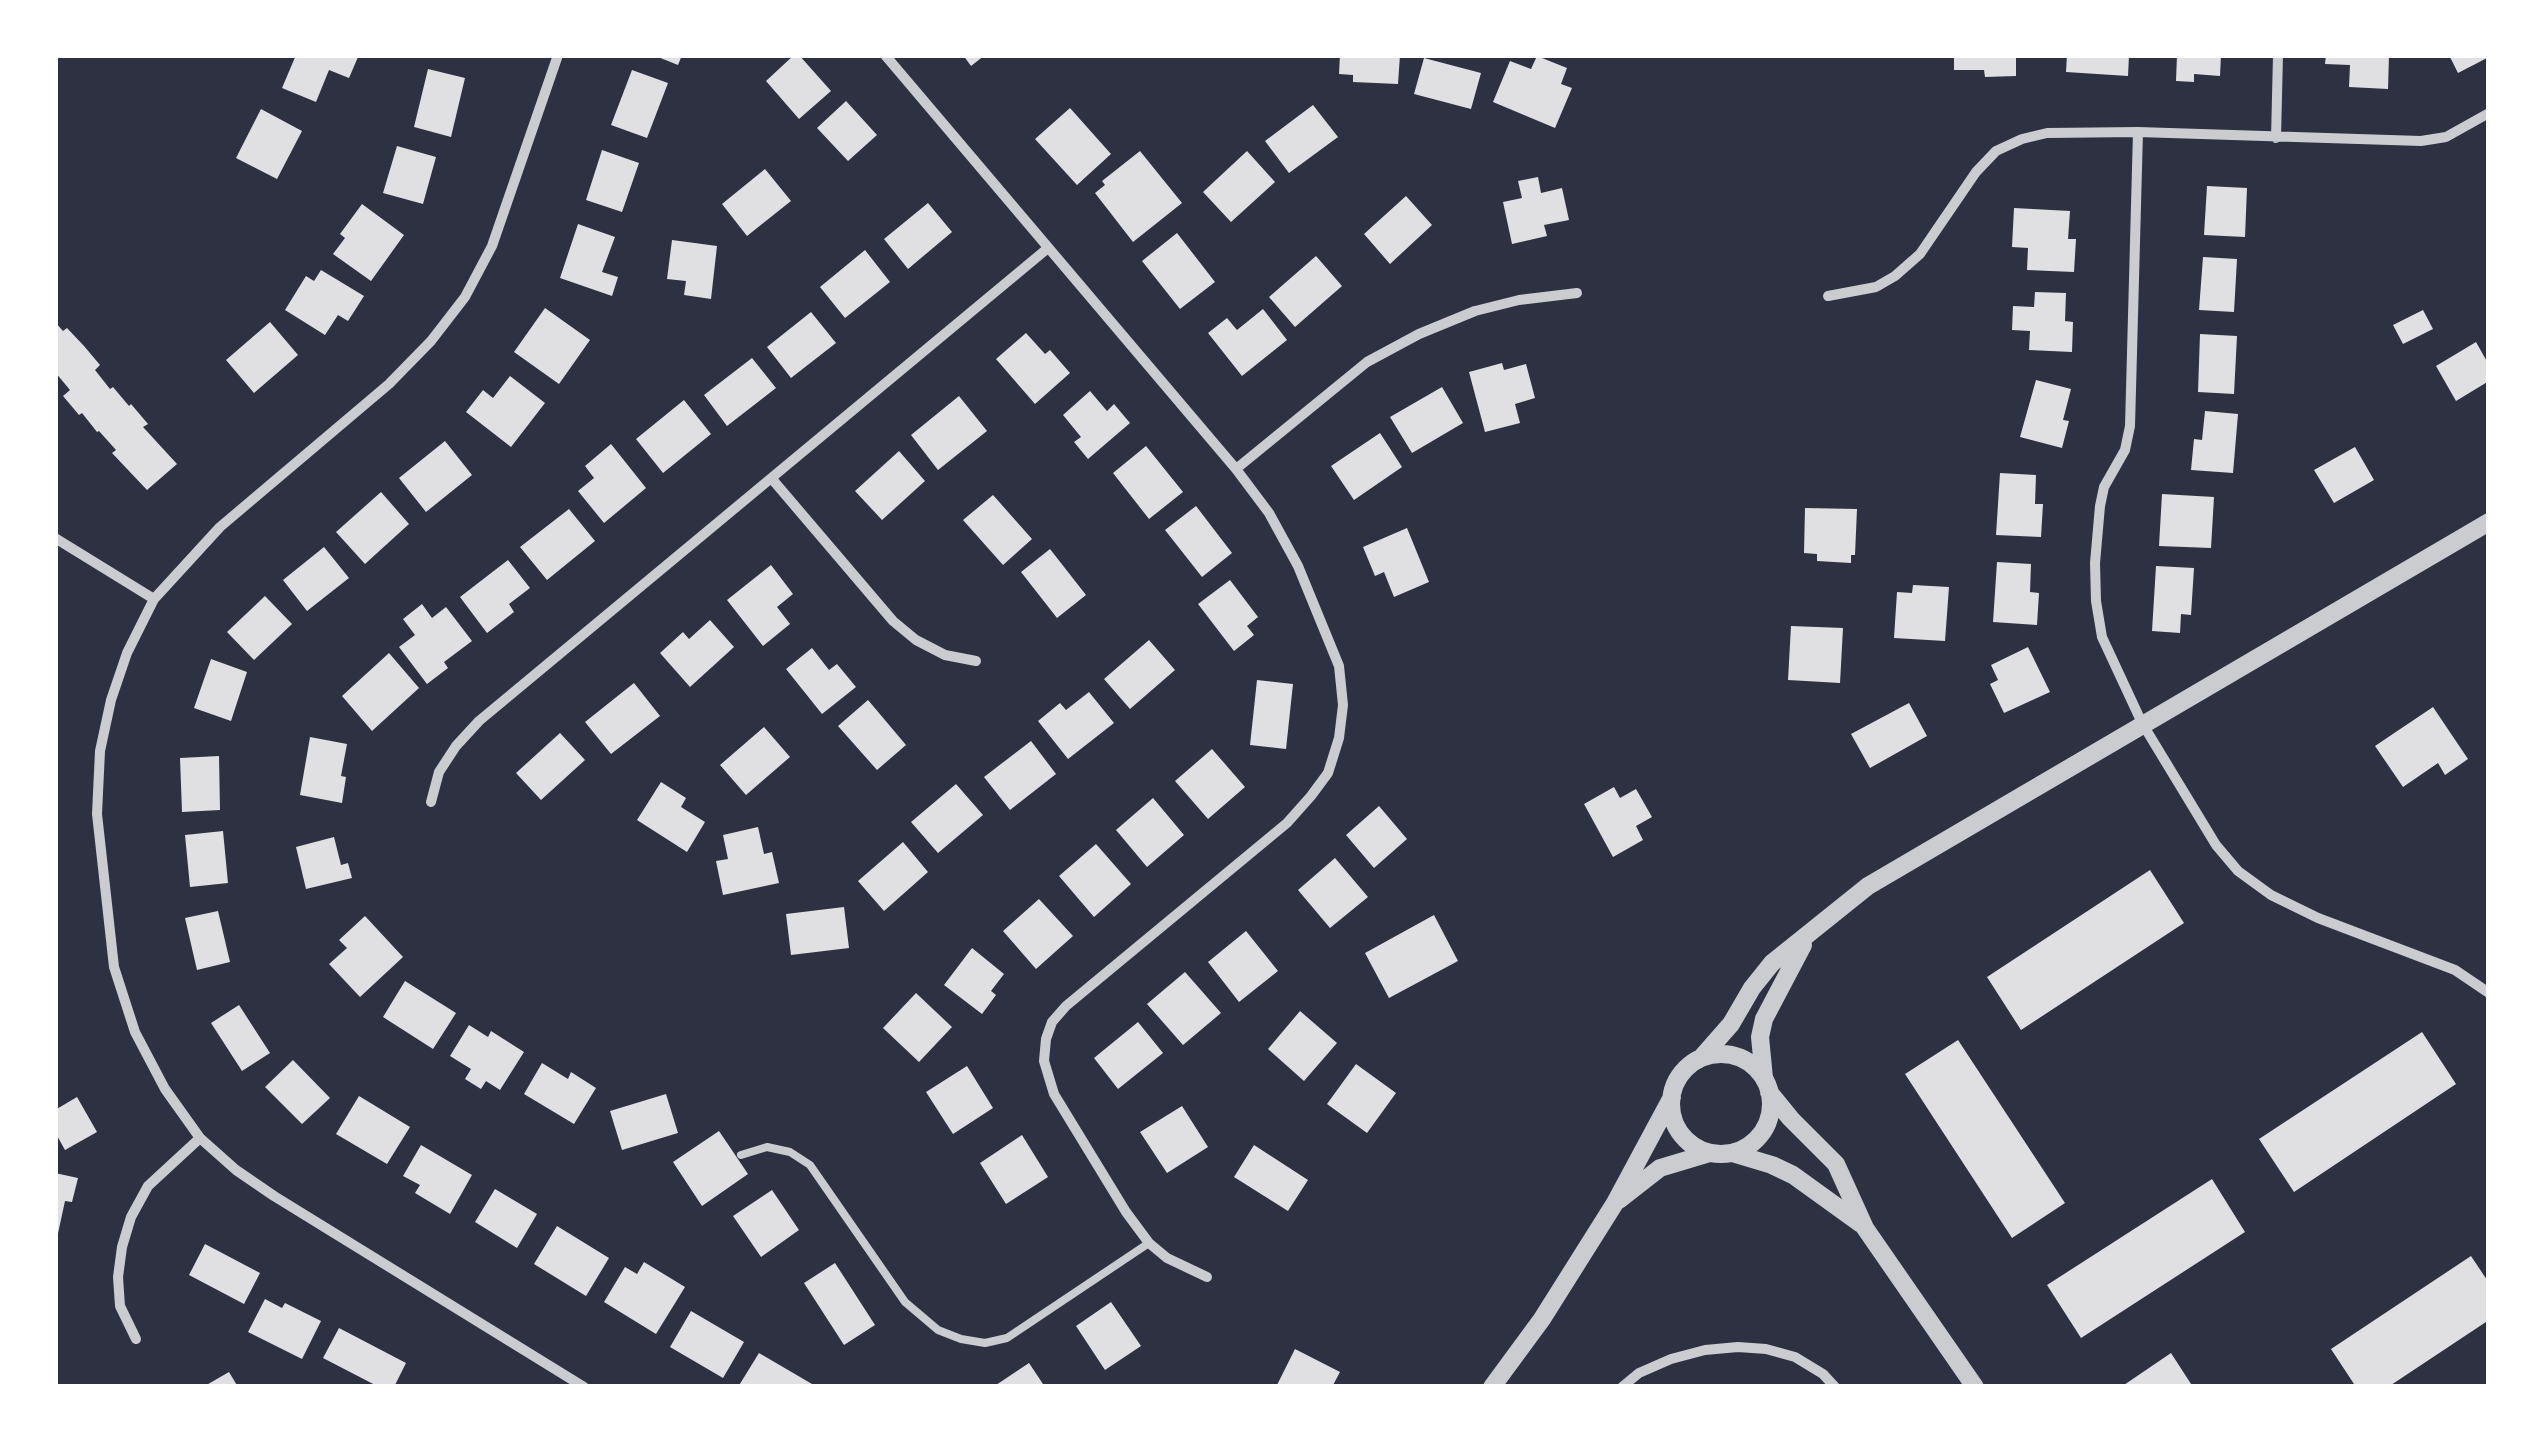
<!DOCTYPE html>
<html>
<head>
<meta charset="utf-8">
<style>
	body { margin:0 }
	#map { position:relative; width:2544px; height:1442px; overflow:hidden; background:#2d3142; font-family:Spectral,serif }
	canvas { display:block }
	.frame { position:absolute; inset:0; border:58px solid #fff; pointer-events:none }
</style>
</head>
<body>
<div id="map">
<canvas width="2544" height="1442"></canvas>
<div class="frame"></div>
</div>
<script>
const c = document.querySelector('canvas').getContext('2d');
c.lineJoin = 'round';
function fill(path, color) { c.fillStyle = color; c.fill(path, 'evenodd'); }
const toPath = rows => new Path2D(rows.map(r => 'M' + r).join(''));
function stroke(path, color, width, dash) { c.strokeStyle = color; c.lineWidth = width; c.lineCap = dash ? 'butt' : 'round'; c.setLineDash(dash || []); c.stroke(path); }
fill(toPath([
	[296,55,353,55,358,57,349,78,329,70,316,102,282,88],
	[653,55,682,55,678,65],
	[794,55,799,55,831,91,799,119,766,81],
	[963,55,985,55,971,66],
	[1340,55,1400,55,1398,84,1353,82,1353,75,1339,74],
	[1954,55,2016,55,2016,76,1985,77,1984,70,1954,70],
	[2067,55,2129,55,2128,76,2066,72],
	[2177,55,2221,55,2220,76,2194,74,2194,82,2176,81],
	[2326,55,2389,55,2388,89,2349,87,2350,65,2325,64],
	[2449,55,2485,55,2487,58,2458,73],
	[1537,56,1567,68,1561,84,1572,88,1555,128,1493,102,1510,61,1531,69],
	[1424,58,1481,73,1471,109,1414,94],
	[428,69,465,78,451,137,414,127],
	[632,70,668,83,647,138,611,125],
	[846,101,877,135,848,161,817,128],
	[1313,105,1338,137,1289,173,1265,141],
	[1070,108,1111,154,1077,185,1035,139],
	[261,109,302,131,277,179,236,158],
	[397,146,436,157,423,204,383,193],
	[602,150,639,163,622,212,586,200],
	[1140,151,1182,203,1133,242,1095,193,1105,185,1102,181],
	[1247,151,1275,182,1231,222,1203,192],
	[765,169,791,201,747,236,722,204],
	[1538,177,1541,193,1562,188,1569,220,1544,225,1547,236,1512,244,1503,202,1522,198,1518,181],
	[2207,186,2247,188,2245,237,2204,235],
	[1406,196,1432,225,1390,264,1364,234],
	[928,203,952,232,908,269,884,239],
	[362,204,404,235,371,281,333,254,345,238,340,234],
	[2014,208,2070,211,2068,239,2076,239,2074,272,2027,270,2028,248,2012,247],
	[578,224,615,237,602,272,618,277,612,296,560,278],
	[1177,233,1215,282,1180,309,1142,261],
	[672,240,717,246,711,299,684,295,686,281,667,279],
	[865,250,890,282,845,318,820,287],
	[1316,256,1342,286,1295,327,1269,297],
	[2203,257,2237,259,2234,312,2199,310],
	[321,270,364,296,348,321,338,315,325,335,285,310,306,276,314,281],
	[2035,292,2066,293,2065,321,2073,322,2072,352,2029,350,2030,331,2012,330,2013,306,2034,307],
	[545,308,590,340,559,384,514,352],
	[1263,309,1287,340,1242,376,1208,333,1227,318,1237,330],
	[2423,310,2433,329,2403,344,2393,325],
	[811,312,836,343,791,378,767,347],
	[55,322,63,331,67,328,84,346,100,365,95,370,110,389,113,387,129,406,131,404,148,424,143,427,177,464,147,490,112,453,116,450,99,431,97,432,82,413,79,415,63,396,70,390,55,372],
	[270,322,298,355,254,393,226,360],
	[1026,333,1045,354,1050,350,1070,373,1035,404,996,359],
	[2200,334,2237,336,2234,394,2198,392],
	[2476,342,2489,365,2489,381,2456,401,2436,366],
	[752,358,776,388,727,426,704,395],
	[1502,363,1504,370,1526,364,1535,398,1515,404,1520,423,1485,432,1469,372],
	[510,376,545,403,511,447,466,412,483,390,493,398],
	[2036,380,2071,389,2063,420,2069,421,2062,448,2020,437],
	[1442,387,1463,423,1412,453,1390,417],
	[1090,391,1107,411,1114,404,1130,423,1088,459,1074,442,1081,437,1063,415],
	[959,396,987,431,938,470,911,435],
	[684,400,711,434,663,473,636,439],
	[2205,411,2238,414,2233,473,2191,470,2194,439,2202,440],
	[1380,433,1402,467,1354,500,1331,466],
	[445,441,472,475,426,512,399,478],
	[611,444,646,488,604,523,578,491,594,478,585,466],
	[1146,446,1183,492,1149,519,1113,473],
	[2355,447,2374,480,2334,503,2314,470],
	[899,451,925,481,882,520,855,491],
	[2000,473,2036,475,2035,504,2043,504,2041,537,1996,535],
	[381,492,409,524,365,564,336,532],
	[2162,494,2214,497,2211,548,2159,546],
	[993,495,1032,539,1003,565,963,520],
	[1196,506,1232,553,1202,577,1165,530],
	[1805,508,1857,509,1855,555,1851,555,1851,563,1817,561,1817,554,1804,553],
	[569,509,595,541,547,580,520,547],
	[1407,528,1429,582,1394,597,1384,572,1375,576,1363,547],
	[324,547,349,578,307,611,283,580],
	[1050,549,1086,595,1057,618,1021,572],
	[508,560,530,588,509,604,514,612,487,633,460,597],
	[1997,562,2031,564,2030,592,2039,593,2037,625,1993,622],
	[771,565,793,594,777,607,790,624,763,646,727,600],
	[2156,566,2194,568,2191,615,2181,614,2180,633,2152,631],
	[1230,580,1258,617,1247,626,1254,635,1234,651,1198,604],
	[1913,585,1949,587,1945,641,1894,638,1897,592,1912,593],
	[265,596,292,624,254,660,227,632],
	[422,604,432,618,446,607,472,641,444,662,448,668,427,684,399,647,415,635,403,619],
	[710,620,734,647,690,687,660,653,683,632,689,639],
	[1791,626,1843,628,1840,683,1788,680],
	[1149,640,1175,670,1130,709,1104,679],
	[2028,647,2050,692,2004,713,1990,684,1998,680,1991,665],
	[812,648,829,670,837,664,856,687,822,714,786,669],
	[389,653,419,688,372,731,342,696],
	[211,659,247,672,231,721,194,708],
	[1257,680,1293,684,1286,749,1250,745],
	[634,683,660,716,611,754,585,722],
	[1089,692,1114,723,1068,759,1038,721,1060,703,1066,710],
	[868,700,906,745,877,770,838,726],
	[1909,703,1927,736,1870,768,1851,734],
	[2433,707,2468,759,2445,775,2438,763,2403,787,2375,746],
	[764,727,790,757,746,795,720,765],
	[560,733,585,760,541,800,516,773],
	[310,737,347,744,341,776,346,777,342,803,300,795],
	[1031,741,1056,774,1010,810,984,777],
	[1212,749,1245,787,1208,819,1175,781],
	[219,756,220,810,182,812,180,758],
	[661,782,686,798,681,807,705,822,687,852,637,820],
	[956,784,983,815,938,853,911,822],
	[1614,787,1620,798,1636,789,1652,817,1636,826,1643,840,1613,857,1584,804],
	[1153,798,1184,835,1147,867,1116,830],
	[1379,806,1407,839,1374,868,1346,835],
	[758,827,764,854,772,852,779,883,723,895,716,861,728,859,723,835],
	[223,831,228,883,190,887,185,835],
	[334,837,341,865,348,863,352,878,306,889,296,847],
	[903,842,928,872,884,911,858,881],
	[1096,844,1131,884,1094,917,1059,876],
	[1335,858,1368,897,1330,928,1298,890],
	[2150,870,2184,923,2021,1030,1987,977],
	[1039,899,1073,936,1036,969,1003,931],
	[844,907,849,948,791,955,786,914],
	[218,911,230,962,197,970,185,918],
	[1434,915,1458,961,1389,998,1365,953],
	[365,916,403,957,360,997,329,964,347,948,339,940],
	[1246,931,1278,971,1239,1002,1208,962],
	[972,948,1004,974,991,991,996,995,982,1014,944,985],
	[1185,972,1221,1013,1183,1045,1147,1004],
	[405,981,456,1013,433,1049,383,1017],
	[916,993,952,1027,919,1062,883,1028],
	[239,1005,270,1053,242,1071,211,1023],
	[1300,1011,1337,1043,1304,1081,1268,1049],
	[1138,1022,1163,1053,1118,1089,1094,1058],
	[469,1025,488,1037,491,1031,524,1052,500,1090,486,1081,481,1089,465,1079,471,1069,450,1056],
	[2422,1032,2456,1084,2294,1192,2259,1139],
	[1958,1040,2065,1203,2012,1238,1905,1074],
	[293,1060,330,1098,302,1124,265,1087],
	[542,1063,568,1079,571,1072,596,1088,574,1124,524,1094],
	[1356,1064,1396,1093,1367,1133,1327,1104],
	[967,1066,993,1108,953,1134,926,1092],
	[666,1094,678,1133,622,1150,610,1111],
	[359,1096,410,1127,387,1164,336,1134],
	[77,1097,97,1132,65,1150,55,1132,55,1110],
	[1182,1106,1208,1147,1167,1173,1140,1132],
	[719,1131,748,1174,702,1206,673,1162],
	[1022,1135,1048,1177,1006,1204,980,1163],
	[421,1145,472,1175,450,1214,415,1193,420,1185,403,1176],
	[1254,1145,1308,1180,1288,1211,1234,1177],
	[55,1173,78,1178,72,1202,65,1201,57,1238],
	[2212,1179,2245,1232,2081,1338,2047,1285],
	[495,1189,537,1214,517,1248,475,1222],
	[772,1190,799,1230,761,1257,733,1216],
	[557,1226,609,1258,586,1296,534,1264],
	[205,1244,260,1273,244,1304,189,1275],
	[2471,1256,2489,1283,2489,1320,2388,1387,2356,1387,2331,1349],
	[644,1262,685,1287,656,1334,604,1302,625,1267,637,1274],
	[835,1263,875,1325,844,1345,804,1283],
	[265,1299,282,1308,285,1303,321,1321,302,1359,248,1332],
	[1111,1302,1141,1346,1105,1370,1076,1326],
	[691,1311,744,1342,723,1378,670,1347],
	[339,1328,406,1363,394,1387,379,1387,323,1358],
	[1295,1349,1340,1372,1332,1387,1276,1387],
	[759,1353,812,1384,811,1387,738,1387],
	[2171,1353,2193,1387,2121,1387],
	[1029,1363,1045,1387,993,1387],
	[229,1372,238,1387,203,1387]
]), '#e0e0e3');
stroke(toPath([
	[741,1155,767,1147,790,1152,810,1165,905,1302,938,1330,961,1339,985,1343,1007,1338,1149,1243]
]), '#caccd0', 8);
stroke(toPath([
	[558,55,492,246,465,297,431,341,389,384,220,527,154,599,127,653,111,700,100,751,97,814,114,967,135,1032,165,1089,200,1138,236,1170,274,1196,584,1387],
	[885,55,1236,469,1269,513,1298,566,1339,666,1343,705,1339,738,1328,773,1311,796,1287,823,1066,1006,1052,1022,1046,1039,1044,1061,1054,1094,1126,1212,1149,1243,1167,1258,1207,1277],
	[2138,132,2130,426,2125,450,2104,487,2100,506,2095,563,2096,601,2102,637,2142,723,2216,845,2238,871,2271,895,2318,918,2455,970,2489,993],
	[2276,138,2278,55],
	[1828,296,1876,287,1895,276,1920,254,1976,172,1996,151,2022,139,2047,133,2138,132,2421,141,2446,137,2489,113],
	[1236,469,1367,362,1419,334,1475,311,1519,300,1577,293],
	[772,479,893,621,916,640,945,655,976,661],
	[55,538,154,599],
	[431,802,439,772,456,746,479,721,1048,248],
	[136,1339,120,1306,118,1277,122,1247,131,1217,148,1186,200,1138],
	[1622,1387,1639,1373,1671,1359,1705,1350,1738,1347,1766,1349,1795,1357,1823,1374,1835,1387]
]), '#caccd0', 10);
stroke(toPath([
	'1671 1104a50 50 0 1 1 100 0a50 50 0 1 1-100 0Z',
	[1702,1057,1731,1024,1752,988,1772,963,1868,886,2489,522],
	[1764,1078,1760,1037,1764,1019,1803,945],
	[1769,1092,1791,1119,1836,1164,1865,1228,1975,1387],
	[1732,1153,1772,1165,1793,1175,1861,1224],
	[1619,1200,1660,1168,1710,1153],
	[1492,1387,1542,1319,1615,1203,1672,1097]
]), '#caccd0', 18);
</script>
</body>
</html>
